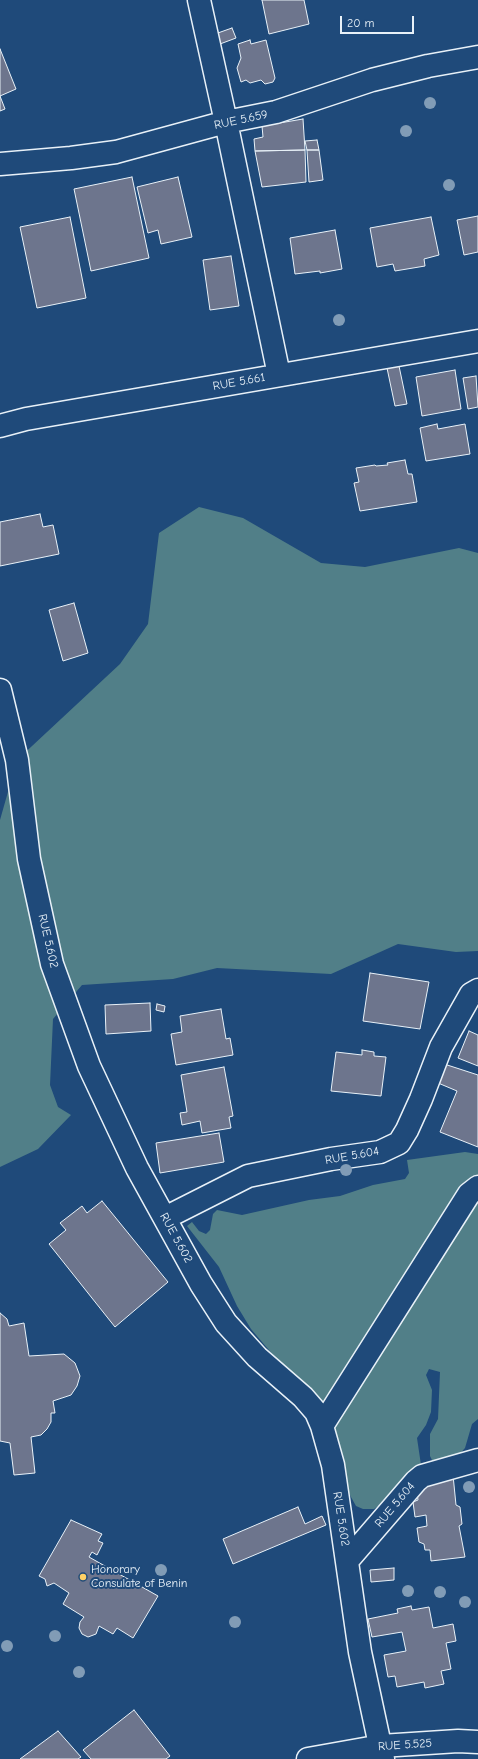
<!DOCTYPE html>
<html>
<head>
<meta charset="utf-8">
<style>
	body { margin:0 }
	#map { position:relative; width:478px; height:1759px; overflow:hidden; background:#1f4a7a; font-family:"Comic Neue",sans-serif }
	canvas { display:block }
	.scale { position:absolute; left:340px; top:16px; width:74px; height:18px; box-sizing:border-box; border:2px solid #e8f1f8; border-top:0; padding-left:5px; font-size:12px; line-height:14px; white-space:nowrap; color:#e8f1f8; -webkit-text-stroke:3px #1f4a7a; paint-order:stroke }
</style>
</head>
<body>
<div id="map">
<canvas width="478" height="1759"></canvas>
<div class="scale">20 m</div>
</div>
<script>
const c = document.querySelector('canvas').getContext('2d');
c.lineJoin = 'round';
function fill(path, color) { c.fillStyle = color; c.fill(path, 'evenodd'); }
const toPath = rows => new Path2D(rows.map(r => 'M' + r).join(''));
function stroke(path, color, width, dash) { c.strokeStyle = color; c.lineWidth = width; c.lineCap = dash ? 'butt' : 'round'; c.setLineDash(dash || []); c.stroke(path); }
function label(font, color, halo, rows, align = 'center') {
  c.font = font + ' "Comic Neue",sans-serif'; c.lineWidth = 4; c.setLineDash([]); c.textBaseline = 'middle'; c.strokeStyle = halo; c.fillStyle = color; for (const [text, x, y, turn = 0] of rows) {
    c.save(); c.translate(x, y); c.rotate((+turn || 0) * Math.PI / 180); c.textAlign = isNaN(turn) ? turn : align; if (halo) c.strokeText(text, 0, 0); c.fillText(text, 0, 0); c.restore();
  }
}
fill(toPath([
	[199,507,243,518,321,563,365,567,459,548,478,553,478,951,456,952,398,944,331,974,217,968,173,979,82,985,53,1019,50,1085,58,1107,71,1115,38,1149,0,1167,0,820,17,760,120,664,148,624,159,533],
	[465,1152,478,1154,478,1419,472,1424,465,1448,456,1458,445,1463,432,1460,430,1456,430,1434,438,1419,440,1372,429,1369,426,1375,432,1390,431,1412,426,1425,417,1438,421,1465,409,1474,392,1496,374,1509,363,1509,356,1506,346,1488,319,1409,251,1329,237,1306,219,1267,187,1226,192,1222,199,1231,206,1234,210,1230,213,1214,217,1210,242,1215,309,1200,340,1196,373,1185,405,1179,409,1173,407,1160]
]), '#517f88');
const building = toPath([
	[262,0,304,0,309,24,269,34,262,0],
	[232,28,236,38,220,44,215,34,232,28],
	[250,40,251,44,266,40,275,78,273,82,265,84,261,80,250,83,246,80,241,82,237,68,241,58,238,44,250,40],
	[0,49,16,89,0,96,5,109,0,111,0,49],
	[303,119,305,150,255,151,254,139,263,137,262,126,303,119],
	[317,140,319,150,307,150,305,141,317,140],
	[305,150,306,182,262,187,255,151,305,150],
	[307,150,319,150,323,180,309,182,307,150],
	[132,177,149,258,91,271,74,189,132,177],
	[178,177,192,237,161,244,158,230,148,233,137,187,178,177],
	[478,216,478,252,464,255,457,220,478,216],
	[70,217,86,298,37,308,20,227,70,217],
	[431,217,439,255,424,259,425,266,395,271,393,264,377,267,370,228,431,217],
	[335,230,342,269,320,273,320,271,295,274,290,238,335,230],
	[231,256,239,306,210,310,203,260,231,256],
	[399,366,407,404,395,406,387,368,399,366],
	[455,370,461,409,422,416,416,377,455,370],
	[476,376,478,407,468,409,463,378,476,376],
	[437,424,438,429,465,424,470,454,426,461,420,428,437,424],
	[405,460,408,474,412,474,417,502,360,511,354,483,359,482,356,468,375,465,376,466,388,465,387,463,405,460],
	[40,514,43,527,53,525,59,554,0,566,0,522,40,514],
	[74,603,88,653,63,661,49,610,74,603],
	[370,973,429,982,420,1029,363,1021,370,973],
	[150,1003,151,1031,106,1034,105,1005,150,1003],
	[157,1004,165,1006,164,1012,156,1010,157,1004],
	[221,1009,226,1039,230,1038,233,1055,176,1065,171,1034,182,1032,180,1016,221,1009],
	[469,1031,478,1035,478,1066,458,1058,469,1031],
	[362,1050,374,1052,374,1056,386,1057,381,1096,331,1091,336,1052,362,1055,362,1050],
	[438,1062,478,1075,478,1147,440,1132,457,1091,431,1080,438,1062],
	[224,1067,233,1116,229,1117,231,1128,202,1133,200,1121,182,1125,180,1113,187,1112,181,1075,224,1067],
	[219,1133,224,1162,160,1173,156,1143,219,1133],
	[102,1201,168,1282,115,1327,49,1244,66,1230,60,1223,82,1206,87,1213,102,1201],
	[0,1313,7,1319,9,1326,24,1323,29,1356,64,1354,75,1363,80,1376,77,1386,71,1395,53,1401,55,1413,51,1413,51,1422,47,1429,41,1435,31,1437,35,1473,14,1475,10,1443,0,1441,0,1313],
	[453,1475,456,1505,460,1507,462,1524,459,1526,465,1557,431,1561,430,1550,425,1550,424,1544,419,1542,417,1528,427,1526,426,1515,415,1517,413,1502,418,1500,417,1493,421,1492,420,1480,453,1475],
	[298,1507,305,1524,322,1516,326,1525,233,1564,223,1539,298,1507],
	[71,1520,102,1534,98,1541,103,1543,97,1555,92,1552,89,1557,158,1596,133,1638,117,1628,113,1634,99,1626,96,1634,88,1637,82,1634,79,1628,80,1622,84,1617,63,1604,69,1593,54,1583,47,1586,45,1579,39,1576,71,1520],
	[394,1568,394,1580,371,1582,370,1570,394,1568],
	[411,1606,412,1610,429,1607,433,1628,453,1624,456,1641,446,1643,451,1669,441,1671,444,1684,425,1688,424,1682,397,1687,395,1676,388,1677,384,1655,406,1651,402,1632,372,1637,368,1619,398,1613,397,1609,411,1606],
	[134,1710,170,1756,166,1759,91,1759,83,1750,134,1710],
	[58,1731,81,1757,78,1759,20,1759,58,1731]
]);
fill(building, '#6d758d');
stroke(building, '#e8f1f8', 1);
const minor = toPath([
	[199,0,226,122,279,375],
	[0,164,71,158,116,152,226,122,276,112,372,80,428,66,478,57],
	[0,426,26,419,478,341],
	[0,690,17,760,29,859,52,964,89,1066,137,1168,201,1284,226,1323,257,1357,303,1397,316,1412,322,1426,333,1465,360,1652,383,1759],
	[165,1218,248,1176,331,1159,380,1152,399,1143,407,1130,421,1099,441,1047,471,994,478,990],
	[322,1426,469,1194,478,1187],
	[347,1561,416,1481,422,1476,478,1460],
	[308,1759,381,1746,458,1741,478,1742]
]);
stroke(minor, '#e8f1f8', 25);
stroke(minor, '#1f4a7a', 22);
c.fillStyle = '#819cb6';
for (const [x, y] of [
	[430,103],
	[406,131],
	[449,185],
	[339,320],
	[346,1170],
	[469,1487],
	[161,1570],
	[408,1591],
	[440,1592],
	[465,1602],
	[235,1622],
	[55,1636],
	[7,1646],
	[79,1672]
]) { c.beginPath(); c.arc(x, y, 6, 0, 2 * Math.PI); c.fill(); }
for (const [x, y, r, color] of [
	[83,1577,4,"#ffd166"]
]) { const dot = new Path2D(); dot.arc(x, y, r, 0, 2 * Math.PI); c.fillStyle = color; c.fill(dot); stroke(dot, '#1f4a7a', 1.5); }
label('12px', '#e8f1f8', '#1f4a7a', [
	["RUE 5.659",241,120,-12],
	["RUE 5.661",239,382,-10],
	["RUE 5.602",48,941,77],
	["RUE 5.604",352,1156,-10],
	["RUE 5.602",176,1238,61],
	["RUE 5.604",395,1505,-50],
	["RUE 5.602",341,1519,81],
	["RUE 5.525",405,1745,-4]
]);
label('12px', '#e8f1f8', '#1f4a7a', [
	["Honorary",91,1570],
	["Consulate of Benin",91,1584]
], 'left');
</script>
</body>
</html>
